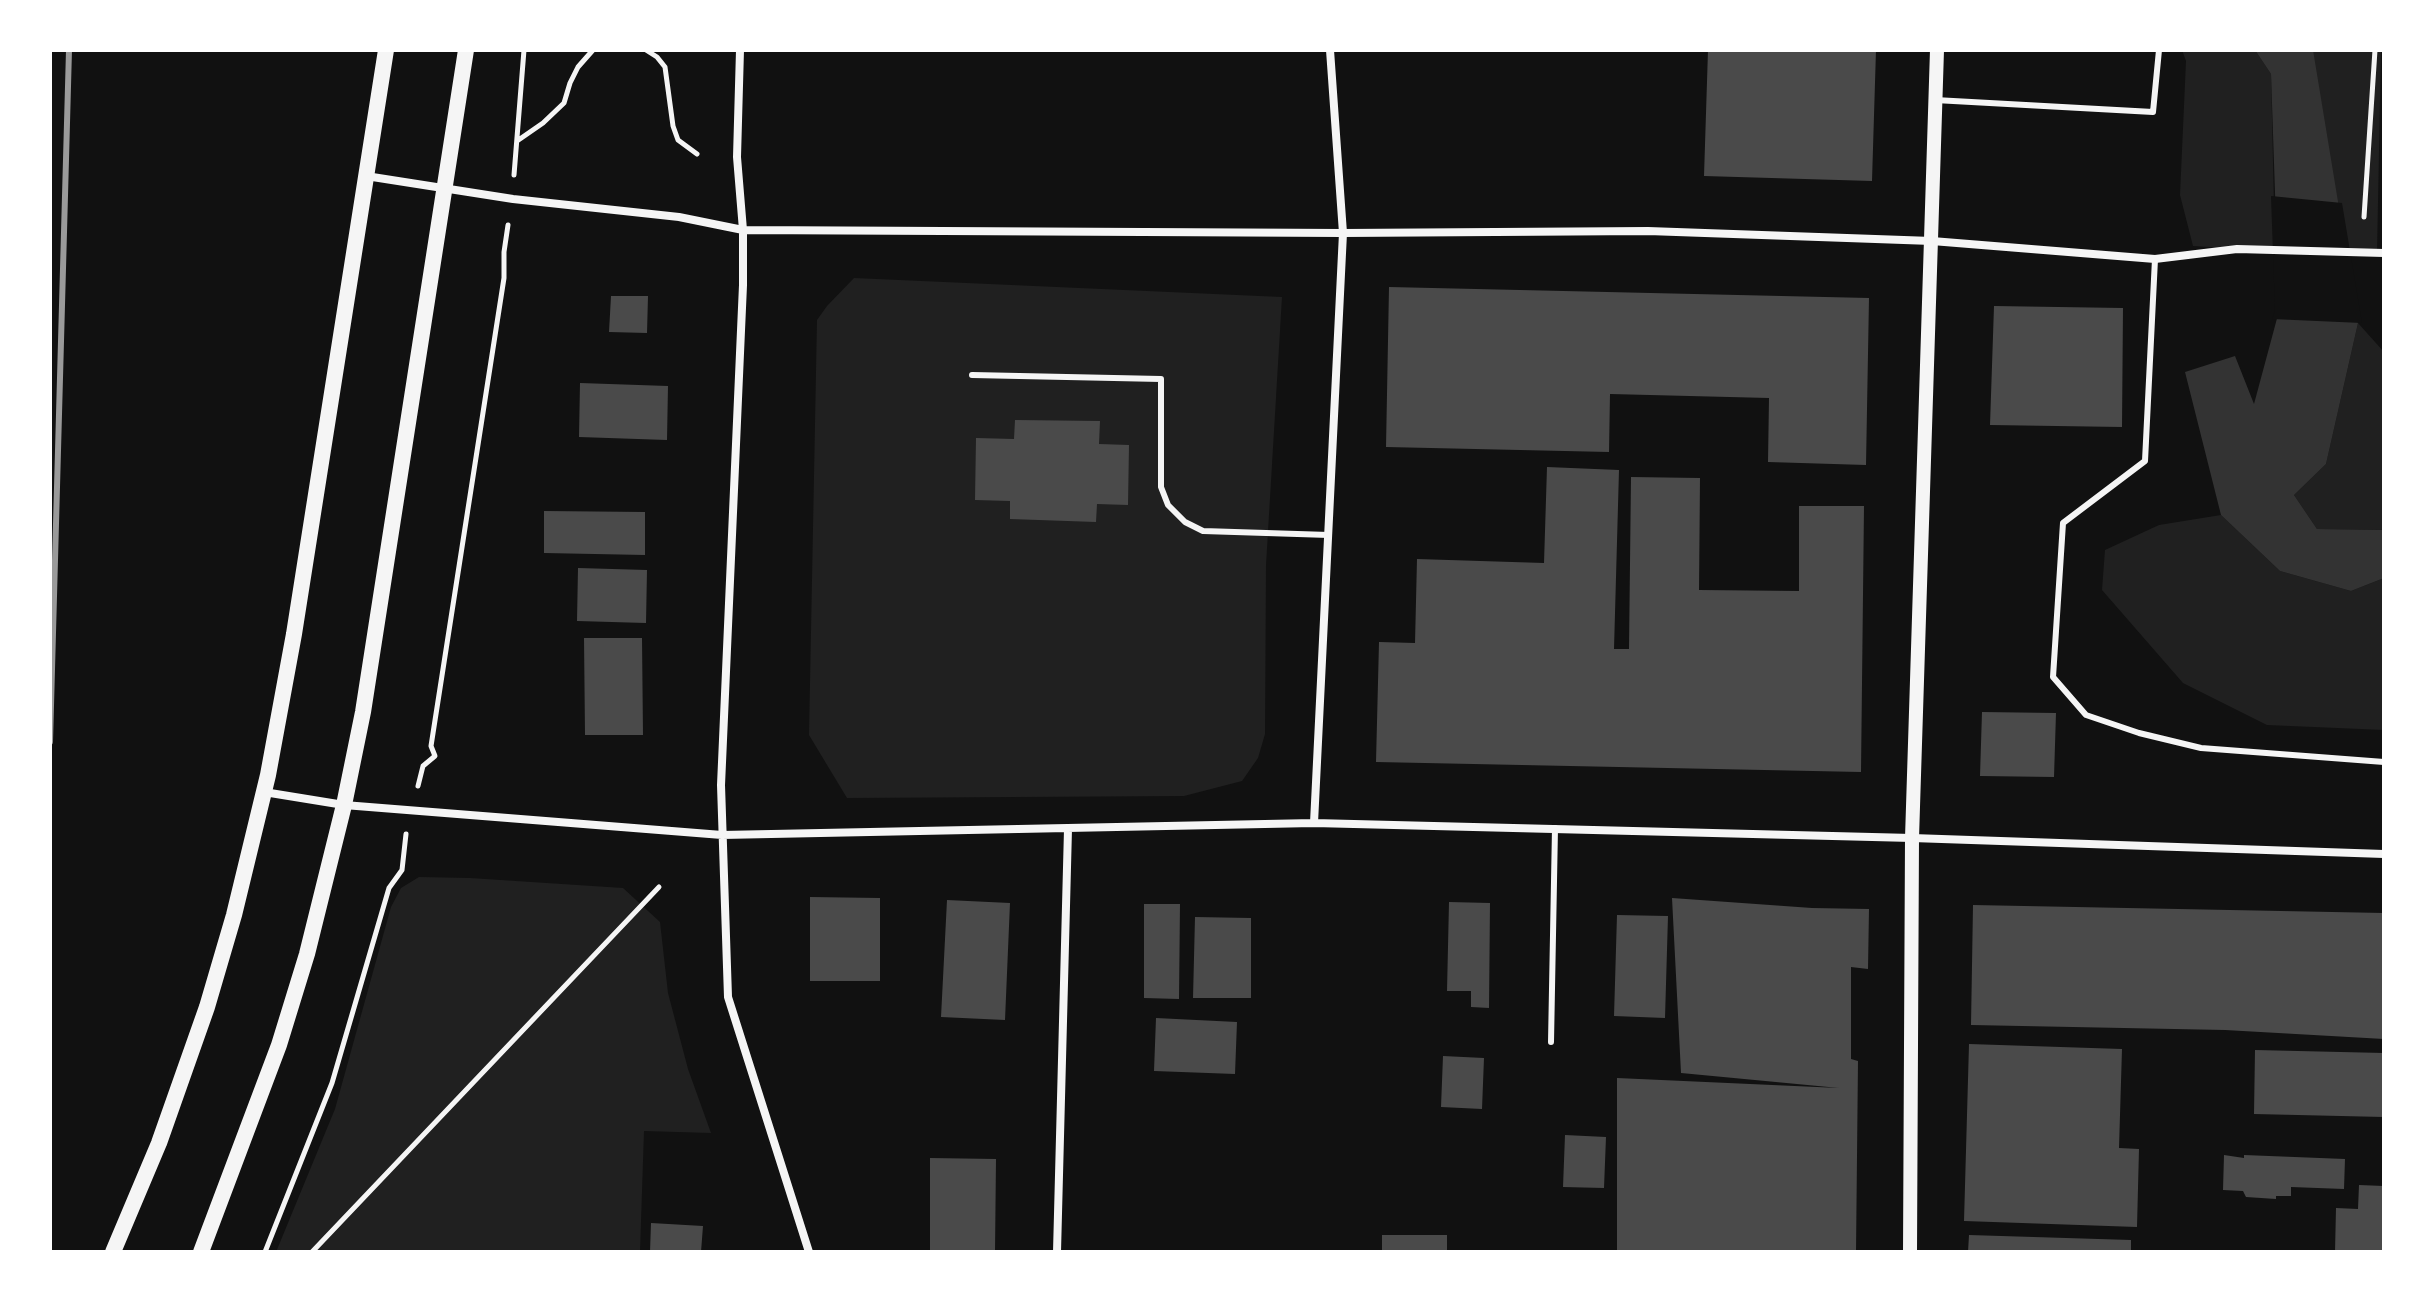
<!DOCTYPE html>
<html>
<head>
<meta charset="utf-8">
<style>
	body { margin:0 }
	#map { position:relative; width:2434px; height:1302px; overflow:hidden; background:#111; font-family:Poppins,sans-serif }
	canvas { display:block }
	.frame { position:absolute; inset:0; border:52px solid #fff; pointer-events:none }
</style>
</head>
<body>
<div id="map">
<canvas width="2434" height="1302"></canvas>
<div class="frame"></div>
</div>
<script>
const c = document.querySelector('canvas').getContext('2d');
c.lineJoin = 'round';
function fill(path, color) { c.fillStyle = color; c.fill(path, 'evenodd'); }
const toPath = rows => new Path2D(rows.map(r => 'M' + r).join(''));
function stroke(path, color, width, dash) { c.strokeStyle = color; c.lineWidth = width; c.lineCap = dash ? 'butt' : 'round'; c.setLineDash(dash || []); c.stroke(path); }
fill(toPath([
	[2182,50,2255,50,2271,74,2275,251,2193,246,2180,195,2186,61],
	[2312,50,2381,50,2377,253,2343,252],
	[854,278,1282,297,1266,565,1265,734,1258,758,1242,781,1184,796,847,798,809,735,817,320,827,306],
	[2358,323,2384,352,2384,530,2317,529,2294,495,2326,464],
	[2221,515,2280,571,2351,591,2384,578,2384,730,2267,725,2183,683,2102,590,2105,550,2159,525],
	[419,877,470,878,623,888,660,922,668,993,688,1069,711,1133,644,1131,640,1252,276,1252,335,1109,391,907,401,888]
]), '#202020');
fill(toPath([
	[2255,50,2313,50,2358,323,2326,464,2294,495,2317,529,2384,530,2384,578,2351,591,2280,571,2221,515,2185,372,2235,356,2254,404,2279,311,2271,74]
]), '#333');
fill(toPath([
	[2271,196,2342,203,2362,323,2272,319,2275,311]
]), '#111');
fill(toPath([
	[1708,50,1876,50,1872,181,1704,176],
	[1389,287,1869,298,1866,465,1768,462,1769,398,1610,394,1609,452,1386,447],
	[611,296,648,296,647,333,609,332],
	[1994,306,2123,308,2122,427,1990,425],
	[580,383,668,386,667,440,579,437],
	[1015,420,1100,421,1099,444,1129,445,1128,505,1097,504,1096,522,1010,519,1010,501,975,500,976,438,1014,439],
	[1547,467,1619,470,1614,649,1629,649,1631,477,1700,478,1699,590,1799,591,1799,506,1864,506,1861,772,1376,762,1379,642,1415,643,1417,559,1544,563],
	[544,511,645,512,645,555,544,553],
	[578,568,647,570,646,623,577,621],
	[584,638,642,638,643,735,585,735],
	[1982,712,2056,713,2054,777,1980,776],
	[810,897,880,898,880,981,810,981],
	[1672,898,1812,908,1869,909,1868,969,1851,967,1851,1059,1858,1061,1856,1252,1617,1252,1617,1078,1839,1088,1681,1073],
	[947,900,1010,903,1005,1020,941,1017],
	[1449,902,1490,903,1489,1008,1471,1007,1471,991,1447,991],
	[1144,904,1180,904,1179,999,1144,998],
	[1973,905,2384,913,2384,1039,2225,1030,1971,1025],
	[1617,915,1668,916,1665,1018,1614,1016],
	[1195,917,1251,918,1251,998,1193,998],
	[1156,1018,1237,1022,1235,1074,1154,1071],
	[1969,1044,2122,1049,2119,1148,2139,1149,2137,1227,1964,1221],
	[2255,1050,2384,1053,2384,1117,2254,1114],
	[1443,1056,1484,1058,1482,1109,1441,1107],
	[1565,1135,1606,1137,1604,1188,1563,1187],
	[2224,1155,2244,1158,2244,1155,2345,1159,2344,1189,2291,1187,2291,1196,2276,1196,2276,1199,2246,1197,2243,1191,2223,1190],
	[930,1158,996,1159,995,1252,930,1252],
	[2359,1185,2384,1186,2384,1252,2335,1252,2336,1208,2358,1209],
	[651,1223,703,1226,701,1252,650,1252],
	[1382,1235,1447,1235,1447,1252,1382,1252],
	[1969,1235,2131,1240,2131,1252,1968,1252]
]), '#4a4a4a');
stroke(toPath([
	[646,50,657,57,665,67,673,126,678,140,697,154],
	[517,141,543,123,564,103,570,83,578,67,593,50],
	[514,175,524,50],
	[2364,217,2375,50],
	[418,786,423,766,435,756,431,746,504,278,504,252,508,225],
	[265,1252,332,1083,389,888,402,870,406,834],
	[312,1252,659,887]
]), '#f5f5f5', 5);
stroke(toPath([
	[1935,100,2153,112,2159,50],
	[2155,259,2145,461,2063,523,2053,677,2086,715,2139,733,2201,748,2384,762],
	[972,375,1161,379,1161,487,1168,505,1185,522,1203,531,1329,535],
	[1551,1042,1555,828]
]), '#f5f5f5', 6);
stroke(toPath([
	[740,50,737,157,743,230,743,285,721,785,728,997,809,1252],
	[366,176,513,199,679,217,743,230,1343,233,1648,231,1932,241,2155,259,2237,249,2384,253],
	[264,792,344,805,722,835,1314,823,1912,838,2384,854],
	[1314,823,1343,233,1330,50],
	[1057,1252,1068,829]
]), '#f5f5f5', 8);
stroke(toPath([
	[1910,1252,1912,838,1937,50]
]), '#f5f5f5', 14);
stroke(toPath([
	[113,1252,159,1143,207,1007,234,915,268,775,294,634,386,50],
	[201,1252,279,1045,307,954,344,805,363,712,466,50]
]), '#f5f5f5', 16);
stroke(toPath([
	[50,742,69,50]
]), '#9a9a9a', 6);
</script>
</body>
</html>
